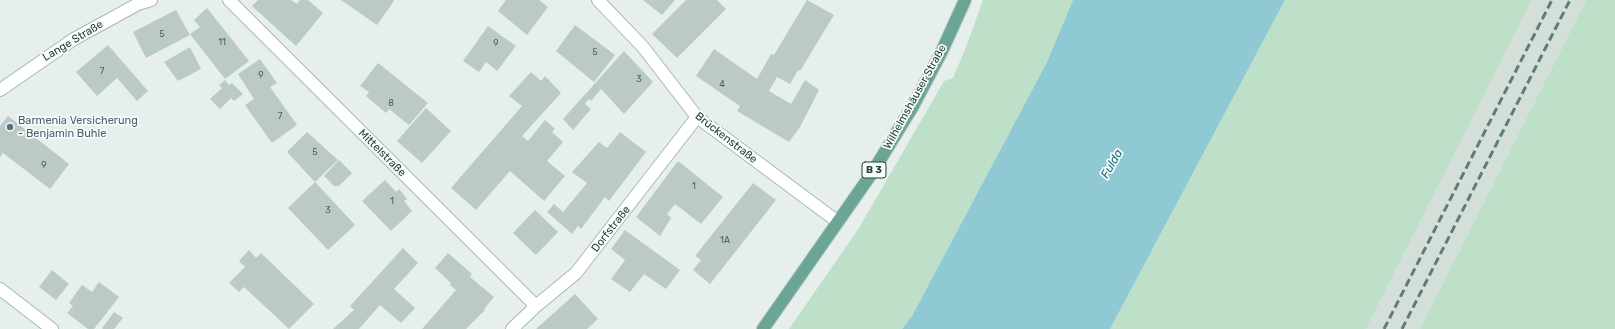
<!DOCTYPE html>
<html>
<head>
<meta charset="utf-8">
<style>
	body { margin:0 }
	canvas { display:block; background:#e6efeb }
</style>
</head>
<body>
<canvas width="1615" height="329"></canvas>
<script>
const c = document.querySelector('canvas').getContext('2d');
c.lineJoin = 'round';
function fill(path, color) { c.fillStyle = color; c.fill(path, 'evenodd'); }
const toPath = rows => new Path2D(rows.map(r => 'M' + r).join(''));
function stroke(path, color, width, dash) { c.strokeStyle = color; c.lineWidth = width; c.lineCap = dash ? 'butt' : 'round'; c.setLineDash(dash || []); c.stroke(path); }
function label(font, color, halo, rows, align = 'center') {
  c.font = font + ' Rubik,sans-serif'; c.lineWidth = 3.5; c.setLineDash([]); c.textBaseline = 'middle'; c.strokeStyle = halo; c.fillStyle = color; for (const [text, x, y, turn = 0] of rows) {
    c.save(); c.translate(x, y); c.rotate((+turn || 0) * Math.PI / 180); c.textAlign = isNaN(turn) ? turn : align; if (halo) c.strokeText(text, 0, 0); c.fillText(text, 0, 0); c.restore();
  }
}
fill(toPath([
	[1532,0,1586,0,1420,329,1366,329]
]), '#d4dfda');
fill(toPath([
	[983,0,1073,0,1047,62,912,316,902,329,789,329,859,228,944,81,953,78,966,47],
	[1285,0,1532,0,1366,329,1110,329],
	[1586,0,1615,0,1615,329,1420,329]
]), '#bfe0c8');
fill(toPath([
	[1073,0,1285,0,1110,329,902,329,912,316,1047,62]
]), '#8ec9d4');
fill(toPath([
	[258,0,291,0,297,4,300,0,308,0,323,13,296,46,252,6],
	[341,0,393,0,394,1,377,25],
	[506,0,539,0,548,7,527,35,498,11],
	[643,0,675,0,662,15],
	[686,0,717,0,726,9,677,58,652,34],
	[807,0,834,15,800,71,798,70,790,84,777,77,769,91,791,104,805,80,819,90,800,127,789,142,737,111,740,106,696,76,714,49,757,79,771,54,774,55],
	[207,8,249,61,225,79,190,34,200,27,194,20],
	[176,10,190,35,146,58,133,32],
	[575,25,615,55,594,82,556,51],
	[488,26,516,46,497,71,486,62,479,72,463,61],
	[108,45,148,91,137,101,117,78,97,96,76,72],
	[190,47,201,69,178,81,164,62],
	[624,51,653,82,624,114,601,89,591,101,589,99,585,104,591,109,573,130,563,119],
	[260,59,277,83,270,87,297,125,272,143,245,105,254,99,238,74],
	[378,63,428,103,409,125,389,109,386,113,366,96,369,92,360,86],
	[531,72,541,81,545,76,561,93,522,136,528,141,545,120,555,129,552,132,563,142,547,161,565,176,544,201,510,171,476,210,451,188,522,106,509,96],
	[225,80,229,85,232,83,243,94,234,101,231,98,220,109,210,99,222,88,219,85],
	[426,108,451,131,422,163,397,141],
	[8,116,69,164,50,189,3,153,0,157,0,126],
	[307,132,338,160,315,182,287,152],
	[620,132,646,152,609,201,605,197,581,229,578,226,572,234,547,212,554,204,563,212,587,183,572,172,599,142,607,148],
	[339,160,352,173,339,186,334,186,324,176],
	[678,161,723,197,701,224,675,204,667,214,671,218,660,236,636,217],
	[385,180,396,192,399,189,407,199,404,201,412,211,391,231,362,201],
	[315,182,355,225,328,250,288,208],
	[753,183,776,200,710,284,693,270,701,260,695,256],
	[535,210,558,232,536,255,513,233],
	[625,230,680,270,666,289,644,274,630,292,611,279,625,260,611,249],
	[403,248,418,263,394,289,415,308,401,323,380,305,359,329,333,329,354,310,350,306],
	[249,250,256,258,261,253,314,304,289,329,244,287,239,292,229,283,245,267,239,261],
	[448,253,472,274,470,277,494,297,484,309,485,310,466,329,422,329,456,290,450,285,451,283,435,268],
	[52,270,69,284,56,300,39,287],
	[99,282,119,297,94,329,88,329,67,313,73,306,69,303,82,285,92,292],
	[575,294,598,319,587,329,536,329],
	[114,312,123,318,114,329,103,329,102,328]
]), '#bbcac4');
const street = toPath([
	[229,0,536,306],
	[598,0,643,47,697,117,838,222],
	[0,90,74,39,138,4,151,0],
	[0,289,52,329],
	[512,329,536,306,576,273,697,117]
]);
const primary = toPath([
	[763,329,872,173,913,106,941,53,965,0]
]);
stroke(street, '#a8b8b2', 14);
stroke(primary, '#c2cac8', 14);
stroke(street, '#fff', 12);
stroke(primary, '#6aa596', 12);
stroke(toPath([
	[1384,329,1552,0],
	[1402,329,1570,0]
]), '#5f7d75', 3, [8, 4]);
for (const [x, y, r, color] of [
	[10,127,4,"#5c6f8a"]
]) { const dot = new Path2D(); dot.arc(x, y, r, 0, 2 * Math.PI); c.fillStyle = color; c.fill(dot); stroke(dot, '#f7fbf9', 1.5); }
label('9px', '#4a645c', null, [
	["5",162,34],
	["11",222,42],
	["9",496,43],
	["5",595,52],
	["7",102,71],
	["9",261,75],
	["3",639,79],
	["4",722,84],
	["8",391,103],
	["7",280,116],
	["5",315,152],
	["9",44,165],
	["1",694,186],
	["1",392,201],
	["3",328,210],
	["1A",725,240]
]);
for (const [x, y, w] of [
	[874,170,24]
]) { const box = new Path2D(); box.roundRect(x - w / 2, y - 8, w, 16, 3); c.fillStyle = '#f7fbf9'; c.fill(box); stroke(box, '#24423a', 1); }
label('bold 10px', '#24423a', null, [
	["B 3",874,170]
]);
label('11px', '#24423a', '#f7fbf9', [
	["Lange Straße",73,41,-31],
	["Wilhelmshäuser Straße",915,97,-61],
	["Brückenstraße",726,138,38],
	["Mittelstraße",382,153,45],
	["Dorfstraße",611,229,-52]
]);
label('11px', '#4e5e75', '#f7fbf9', [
	["Barmenia Versicherung",18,121],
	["- Benjamin Buhle",18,134]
], 'left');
label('italic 12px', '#1c6f80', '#f7fbf9', [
	["Fulda",1112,164,-60]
]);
</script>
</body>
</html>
